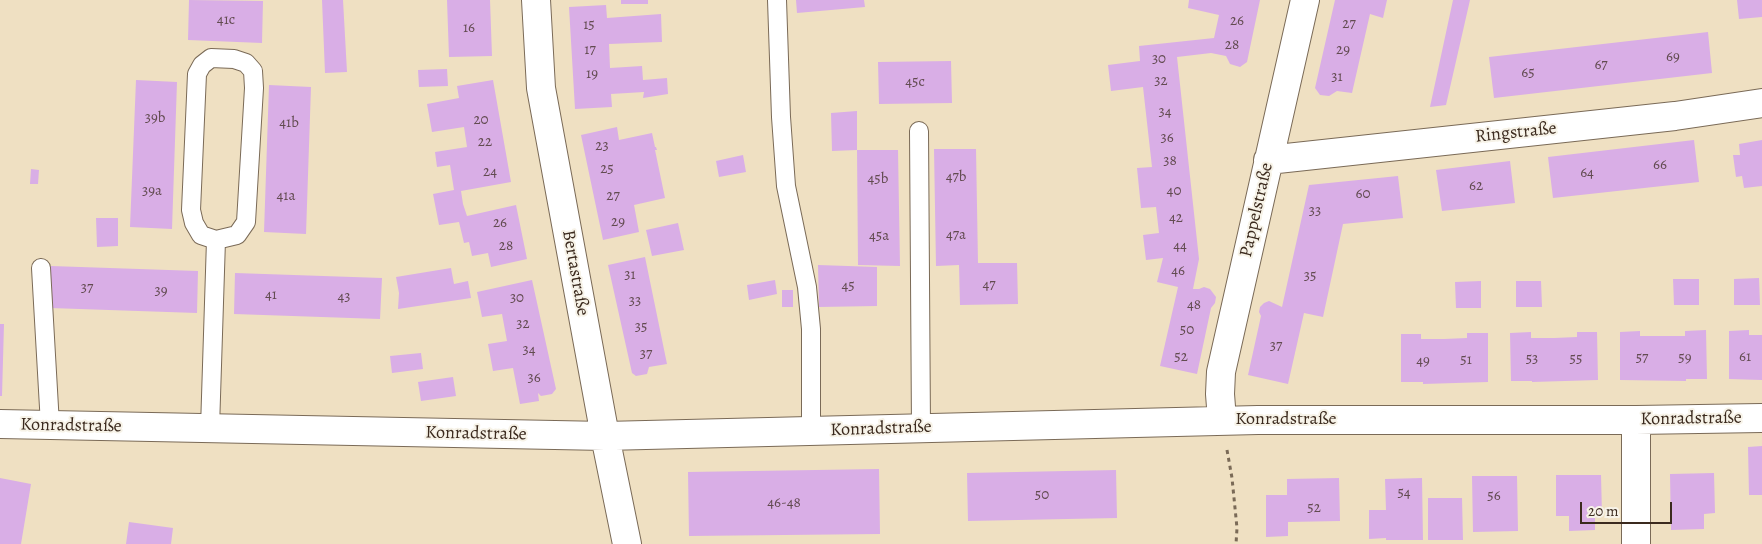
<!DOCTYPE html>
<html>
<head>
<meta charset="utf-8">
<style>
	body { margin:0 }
	#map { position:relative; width:1762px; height:544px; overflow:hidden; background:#efe0c2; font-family:Alegreya,serif }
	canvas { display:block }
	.scale { position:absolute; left:1580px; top:502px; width:92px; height:22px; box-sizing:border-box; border:2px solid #3b2a1e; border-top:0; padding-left:6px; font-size:15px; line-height:18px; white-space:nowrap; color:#3b2a1e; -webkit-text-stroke:4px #f7f3e8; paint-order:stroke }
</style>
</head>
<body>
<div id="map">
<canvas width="1762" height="544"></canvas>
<div class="scale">20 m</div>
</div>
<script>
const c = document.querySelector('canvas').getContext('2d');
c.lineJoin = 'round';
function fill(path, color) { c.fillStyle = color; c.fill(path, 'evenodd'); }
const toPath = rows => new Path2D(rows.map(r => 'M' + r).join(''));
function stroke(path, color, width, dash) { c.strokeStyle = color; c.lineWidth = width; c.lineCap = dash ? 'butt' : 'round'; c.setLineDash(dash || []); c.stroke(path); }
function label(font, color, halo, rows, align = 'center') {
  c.font = font + ' Alegreya,serif'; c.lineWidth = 4; c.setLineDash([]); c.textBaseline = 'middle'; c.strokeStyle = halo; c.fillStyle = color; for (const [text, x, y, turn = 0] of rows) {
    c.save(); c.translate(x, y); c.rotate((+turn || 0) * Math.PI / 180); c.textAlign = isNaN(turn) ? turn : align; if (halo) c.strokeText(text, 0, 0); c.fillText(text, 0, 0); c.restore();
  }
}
fill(toPath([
	[189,0,263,1,262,43,188,40],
	[322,0,343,0,347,72,325,73],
	[447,0,490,0,492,56,449,57],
	[621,0,648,0,648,4,621,4],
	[796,0,864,0,865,7,797,13],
	[1189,0,1260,0,1247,62,1240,67,1230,64,1226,56,1211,53,1177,57,1199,259,1193,289,1199,289,1204,287,1210,289,1216,297,1215,303,1211,308,1197,374,1160,366,1178,287,1157,282,1163,258,1146,260,1143,235,1159,233,1156,207,1141,208,1137,168,1152,167,1143,87,1111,91,1108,65,1140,61,1139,46,1214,38,1219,15,1188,8],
	[1335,0,1387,0,1383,18,1370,14,1352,93,1337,91,1329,96,1320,95,1315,88],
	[1453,0,1470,0,1446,105,1430,107],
	[1737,0,1762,0,1762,17,1739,19],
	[606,5,607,18,661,14,662,42,609,44,610,68,642,66,643,80,667,78,668,94,643,98,644,92,611,94,612,107,575,109,569,7],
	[1708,32,1712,73,1494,98,1489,57],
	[951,61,952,103,879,104,878,62],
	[447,69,448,86,419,87,418,70],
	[136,80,177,82,172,229,130,227],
	[493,80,511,182,461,191,463,204,467,216,516,205,527,259,491,267,488,253,472,256,469,242,464,243,459,222,439,225,433,194,454,190,450,165,437,167,435,152,467,147,464,127,432,132,427,104,459,98,457,86],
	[269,85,311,87,306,234,264,232],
	[857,111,857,150,832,151,831,113],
	[617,127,619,140,652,133,655,147,656,147,657,150,655,150,665,198,634,205,639,232,603,240,581,135],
	[1694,140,1699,182,1553,198,1548,157],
	[1762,140,1762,186,1744,188,1742,176,1736,177,1733,155,1740,155,1739,144],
	[934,149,976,149,978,263,1017,263,1018,304,960,305,959,265,936,266],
	[857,150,898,150,900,266,858,265],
	[743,155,746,172,719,177,716,161],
	[1510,161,1515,203,1442,211,1436,170],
	[31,169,39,170,38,184,30,184],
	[1398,176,1403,218,1343,224,1323,317,1304,313,1288,384,1248,375,1261,316,1259,312,1260,307,1264,303,1269,301,1282,307,1309,185],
	[96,218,118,218,118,246,97,247],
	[678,223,684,250,652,256,646,230],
	[645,257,667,364,649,367,647,374,636,376,632,373,608,265],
	[818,265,877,267,877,306,819,307],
	[51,266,198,271,197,313,50,308],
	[451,268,454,284,468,281,471,298,398,309,399,293,396,277],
	[235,273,382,278,380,319,234,314],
	[1759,278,1760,305,1734,305,1734,279],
	[1673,279,1699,279,1699,305,1674,305],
	[532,280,556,389,552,394,541,396,538,393,539,401,520,404,513,368,493,371,488,344,507,341,502,314,482,317,477,292],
	[775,280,777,294,749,300,747,285],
	[1481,281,1481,308,1456,308,1455,282],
	[1516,281,1541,281,1542,307,1516,307],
	[782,290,793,290,793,307,782,307],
	[0,324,4,324,2,396,0,396],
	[1706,330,1707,379,1686,379,1686,381,1620,380,1620,332,1640,331,1640,336,1685,336,1685,331],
	[1749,330,1749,335,1762,335,1762,380,1729,379,1729,331],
	[1531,332,1531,338,1554,338,1577,337,1577,332,1597,332,1598,380,1532,382,1532,381,1511,381,1510,333],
	[1467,333,1488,333,1488,382,1423,384,1423,382,1401,382,1401,334,1421,334,1421,339,1444,339,1467,338],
	[421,353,423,369,392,373,390,356],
	[453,377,456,396,421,401,418,382],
	[1762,446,1762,495,1749,495,1748,447],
	[879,469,880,534,689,536,688,472],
	[1116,470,1117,518,968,521,967,473],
	[1714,473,1715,513,1704,514,1704,529,1671,530,1670,474],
	[1556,475,1601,475,1602,515,1595,515,1595,530,1569,531,1569,516,1556,516],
	[1472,476,1517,476,1518,531,1473,532],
	[0,478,31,484,21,544,0,544],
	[1339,478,1340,521,1288,522,1288,536,1266,537,1266,495,1287,495,1287,479],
	[1422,478,1423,540,1386,540,1386,538,1369,539,1369,510,1386,510,1385,479],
	[1428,498,1462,498,1463,540,1428,540],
	[129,522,173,528,171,544,126,544]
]), '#d9aee6');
const lane = toPath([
	[777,0,781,117,786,186,807,287,811,329,811,431],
	[919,131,921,428],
	[41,268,50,425],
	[210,428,216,240,237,235,246,222,254,88,253,71,246,63,234,59,211,58,202,65,197,74,191,210,194,223,201,235,216,240]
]);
const street = toPath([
	[536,0,541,88,605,436,627,544],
	[1268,160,1675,116,1762,103],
	[1222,420,1220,394,1221,372,1305,0],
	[1636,420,1636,544],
	[0,424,605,436,1258,420,1636,420,1762,418]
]);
stroke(lane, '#7a6a57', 20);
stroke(street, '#7a6a57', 30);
stroke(toPath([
	[1227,450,1232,478,1237,528,1236,544]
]), '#7a6a57', 3, [4, 4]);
stroke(lane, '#fff', 18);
stroke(street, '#fff', 28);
label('15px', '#624b50', null, [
	["41c",226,20],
	["26",1237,21],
	["27",1349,24],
	["15",589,25],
	["16",469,28],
	["28",1232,45],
	["17",590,50],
	["29",1343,50],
	["69",1673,57],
	["30",1159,59],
	["67",1601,65],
	["65",1528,73],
	["19",592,74],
	["31",1337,77],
	["32",1161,81],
	["45c",915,82],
	["34",1165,112],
	["39b",155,118],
	["20",481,120],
	["41b",289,123],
	["36",1167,138],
	["22",485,142],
	["23",602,146],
	["38",1170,161],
	["66",1660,165],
	["25",607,169],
	["24",490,172],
	["64",1587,173],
	["47b",956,177],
	["45b",878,179],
	["62",1476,186],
	["39a",152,191],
	["40",1174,191],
	["60",1363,194],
	["41a",286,196],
	["27",613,196],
	["33",1315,211],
	["42",1176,218],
	["29",618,222],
	["26",500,223],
	["47a",956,235],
	["45a",879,236],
	["28",506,246],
	["44",1180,246],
	["46",1178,271],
	["31",630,275],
	["35",1310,276],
	["47",989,285],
	["45",848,286],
	["37",87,288],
	["39",161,291],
	["41",271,295],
	["43",344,297],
	["30",517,298],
	["33",635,301],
	["48",1194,305],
	["32",523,324],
	["35",641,327],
	["50",1187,330],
	["37",1276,346],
	["34",529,350],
	["37",646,354],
	["52",1181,357],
	["61",1745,357],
	["57",1642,358],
	["59",1685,358],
	["53",1532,359],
	["55",1576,359],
	["51",1466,360],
	["49",1423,361],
	["36",534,378],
	["54",1404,493],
	["50",1042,495],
	["56",1494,496],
	["46-48",784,503],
	["52",1314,508]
]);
label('18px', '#3b2a1e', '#f7f3e8', [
	["Ringstraße",1516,133,-6],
	["Pappelstraße",1257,210,-77],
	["Bertastraße",575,273,80],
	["Konradstraße",1691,419,-1],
	["Konradstraße",1286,420],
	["Konradstraße",71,426,1],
	["Konradstraße",881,429,-2],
	["Konradstraße",476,434,1]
]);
</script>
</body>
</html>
